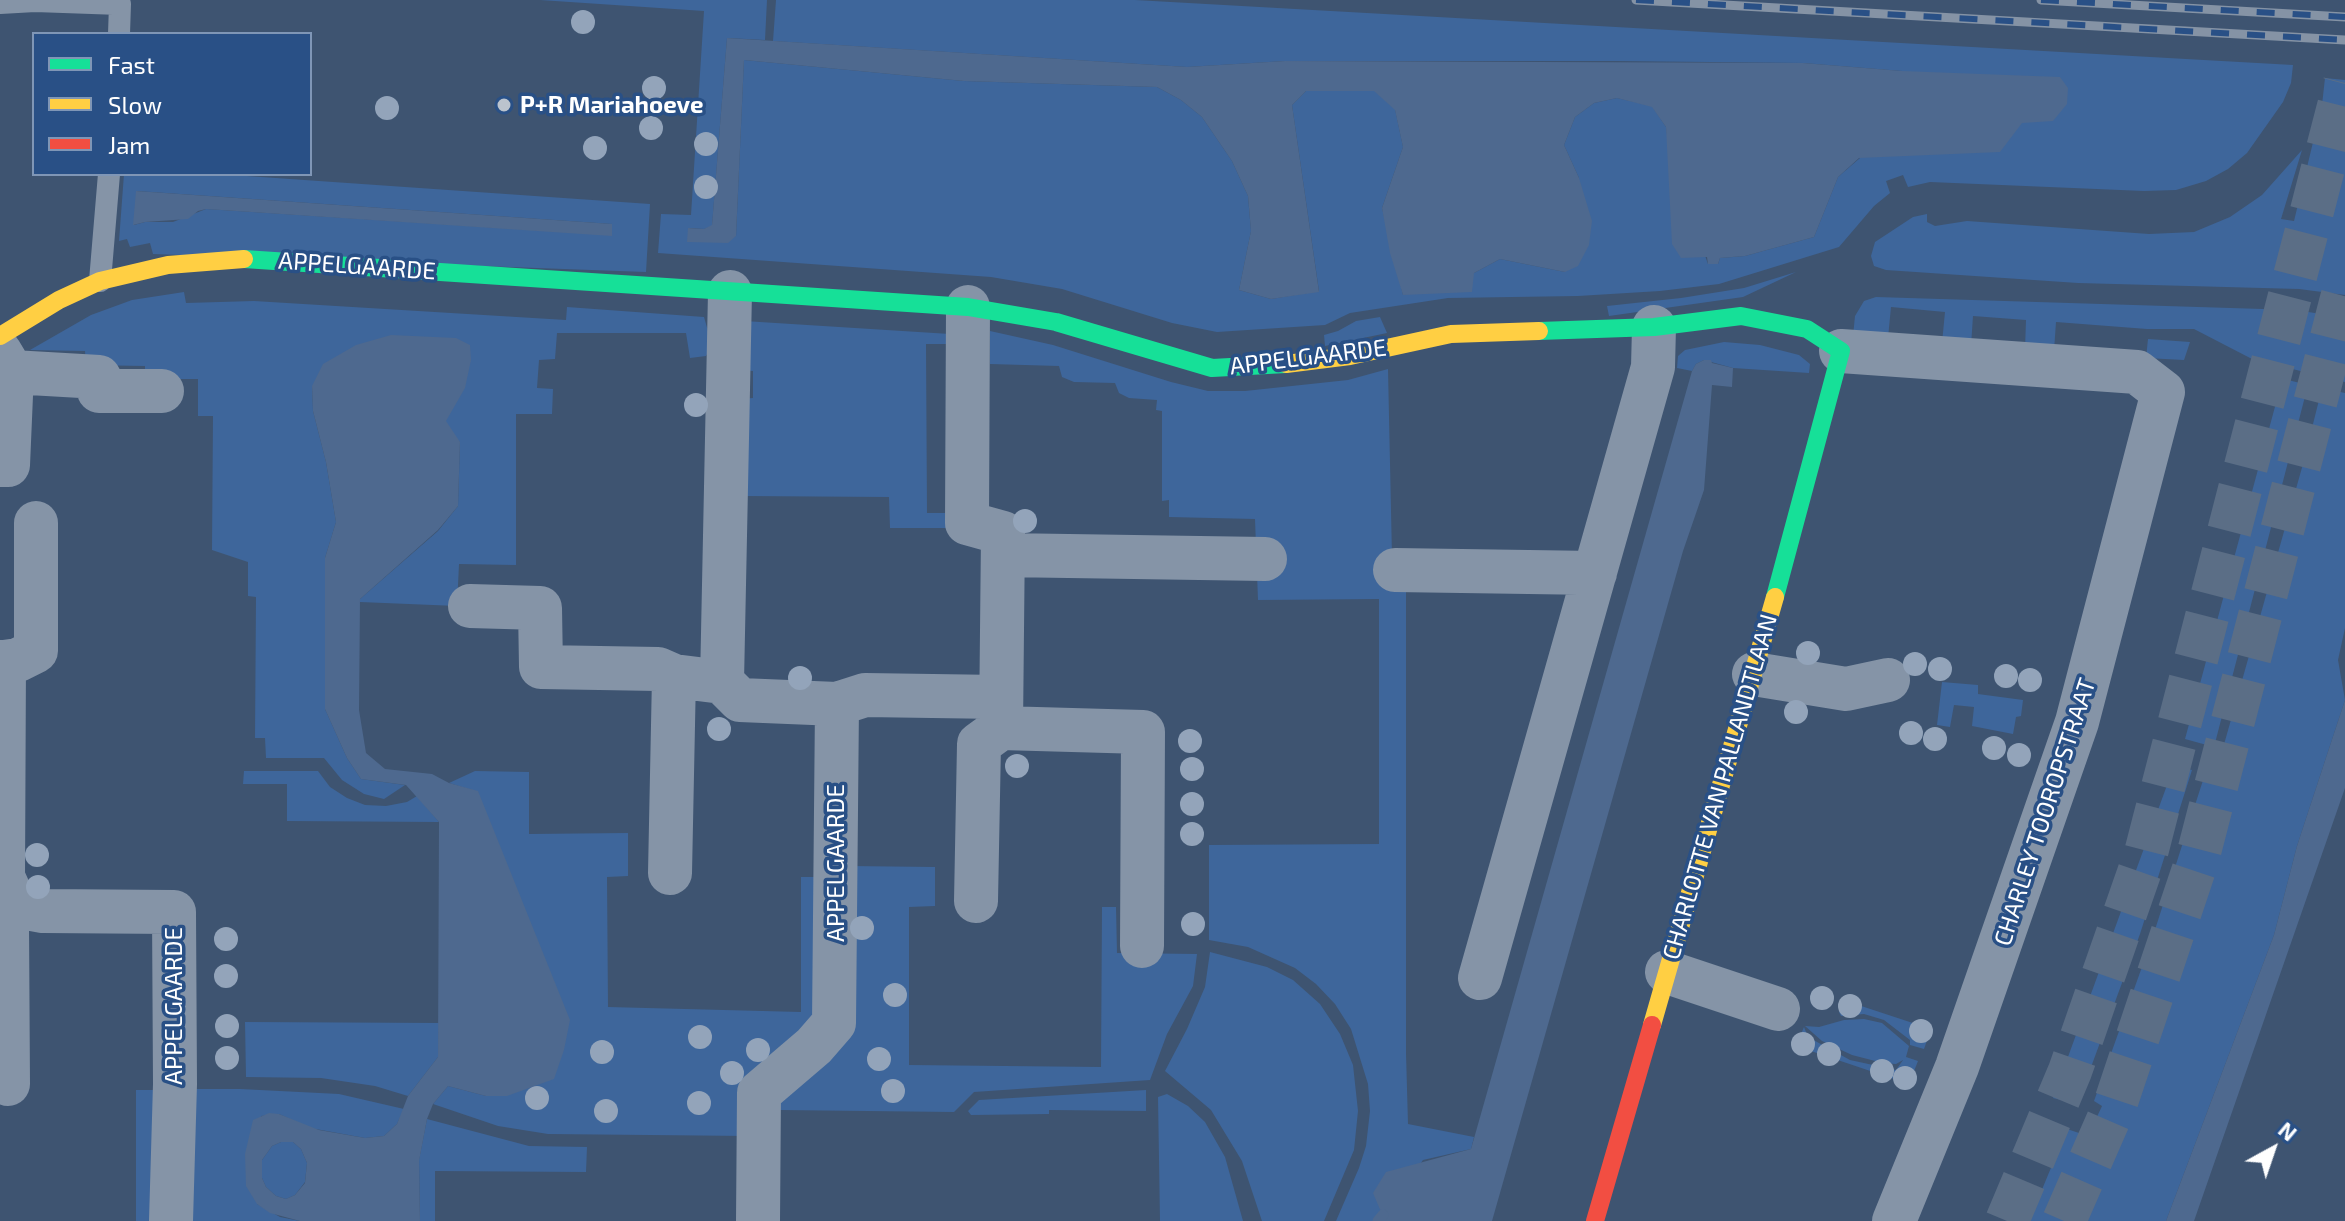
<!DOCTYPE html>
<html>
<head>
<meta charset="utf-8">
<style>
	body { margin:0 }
	#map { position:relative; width:2345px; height:1221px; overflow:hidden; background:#3e5471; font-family:"Exo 2",sans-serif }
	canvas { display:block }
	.legend { position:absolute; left:32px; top:32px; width:280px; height:144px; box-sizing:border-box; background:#295086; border:2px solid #7f96b6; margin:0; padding:10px 14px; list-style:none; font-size:24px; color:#fff }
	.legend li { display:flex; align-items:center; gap:16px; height:40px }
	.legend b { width:40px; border:2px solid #7f96b6 }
	.north { position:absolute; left:2233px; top:1109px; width:80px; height:80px; -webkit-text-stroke:6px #295086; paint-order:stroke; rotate:40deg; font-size:22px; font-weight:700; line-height:32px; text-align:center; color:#fff }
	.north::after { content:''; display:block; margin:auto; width:28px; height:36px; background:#fff; clip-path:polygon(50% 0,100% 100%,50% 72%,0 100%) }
</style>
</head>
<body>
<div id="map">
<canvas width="2345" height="1221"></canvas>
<ul class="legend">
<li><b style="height:10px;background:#16e098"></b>Fast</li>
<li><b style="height:10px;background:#ffcf43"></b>Slow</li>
<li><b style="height:10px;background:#f24e42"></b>Jam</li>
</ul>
<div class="north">N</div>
</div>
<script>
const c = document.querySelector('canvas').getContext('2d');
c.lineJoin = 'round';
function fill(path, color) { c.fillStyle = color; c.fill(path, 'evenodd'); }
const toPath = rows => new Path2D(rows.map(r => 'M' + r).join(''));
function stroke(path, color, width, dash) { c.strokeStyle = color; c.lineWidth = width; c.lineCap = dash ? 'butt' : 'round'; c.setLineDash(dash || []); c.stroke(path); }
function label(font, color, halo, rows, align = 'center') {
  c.font = font + ' "Exo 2",sans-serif'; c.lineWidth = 7; c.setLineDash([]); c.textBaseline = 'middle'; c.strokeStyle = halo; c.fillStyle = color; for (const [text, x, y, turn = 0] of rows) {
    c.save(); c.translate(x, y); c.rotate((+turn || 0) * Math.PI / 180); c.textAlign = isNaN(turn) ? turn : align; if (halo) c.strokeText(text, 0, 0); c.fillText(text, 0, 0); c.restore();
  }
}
fill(toPath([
	[540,0,767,0,765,40,727,38,712,226,704,229,689,228,688,242,736,236,744,60,964,81,1157,87,1181,100,1202,117,1232,161,1248,196,1251,231,1239,290,1271,299,1319,291,1292,105,1306,91,1375,91,1395,109,1403,147,1382,208,1403,295,1474,273,1500,259,1565,272,1579,178,1564,145,1575,117,1594,103,1617,98,1652,106,1666,127,1670,157,1708,264,1718,264,1720,258,1745,256,1814,237,1838,177,1860,158,1902,71,1803,63,1615,61,1285,61,1187,67,773,41,776,0,1135,0,2293,65,2291,83,2283,102,2247,153,2228,169,2206,181,2176,190,2144,191,1930,182,1908,187,1903,175,1886,181,1890,193,1874,206,1839,247,1719,284,1660,291,1578,296,1448,298,1350,313,1325,325,1217,332,1172,323,1062,289,991,277,658,253,661,214,691,215,704,11],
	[2325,78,2345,80,2345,295,2299,289,2078,283,1886,270,1874,266,1871,256,1875,242,1913,217,1927,214,1927,222,1935,226,1967,221,2149,234,2194,232,2230,217,2262,195,2302,150,2281,219,2294,221,2322,105],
	[124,174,218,174,650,204,646,272,153,254,150,243,130,247,127,239,119,241],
	[137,191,612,224,612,235,206,209,173,222,145,222,134,225],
	[1796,272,1743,297,1609,316,1607,306,1681,298,1744,288],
	[184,292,186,303,254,301,566,320,567,307,704,317,712,345,706,356,690,358,686,333,557,333,555,359,539,360,537,388,553,389,552,414,516,414,516,565,459,564,457,606,360,602,360,599,438,531,458,506,460,442,312,386,313,411,326,462,336,522,325,558,325,709,347,758,361,779,405,785,384,799,364,794,342,780,324,758,266,758,265,738,255,738,256,597,248,596,248,562,212,550,213,416,198,416,198,379,145,379,145,366,86,365,85,351,30,350,91,315,132,300],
	[1876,297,2295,310,2328,315,2345,318,2345,382,2252,359,2194,329,2147,329,2056,322,2054,351,2025,349,2026,320,1973,316,1971,346,1942,343,1945,312,1891,307,1888,338,1853,336,1855,316,1864,301],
	[1380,317,1387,333,1325,346,1324,335,1338,331,1356,321],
	[744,321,950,334,951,344,926,344,927,513,953,513,953,528,890,528,889,497,742,496,740,399,753,398,753,371,741,370],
	[990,331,1053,345,1171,382,1208,391,1245,391,1348,380,1388,369,1392,557,1406,583,1406,1053,1408,1124,1474,1137,1471,1149,1423,1160,1383,1215,1385,1221,1336,1221,1359,1168,1366,1146,1370,1111,1368,1084,1351,1029,1335,1004,1316,984,1295,968,1248,947,1209,940,1209,845,1379,844,1379,599,1258,600,1255,519,1169,517,1169,500,1162,501,1162,411,1156,410,1157,400,1129,398,1119,393,1115,383,1074,382,1062,377,1059,366,990,364],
	[2148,339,2190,342,2184,360,2146,358],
	[1724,342,1760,345,1799,355,1810,364,1809,373,1733,368,1704,360,1696,364,1692,371,1677,368,1678,356,1685,350],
	[2260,373,2308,385,2214,747,2185,739,2276,403,2270,389,2258,380],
	[2322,388,2345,393,2345,628,2338,660,2345,700,2297,846,2274,935,2166,1221,2029,1221,2067,1129,2088,1136,2102,1106,2094,1101,2152,939,2205,774,2225,779,2233,752,2223,748,2303,464],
	[1942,682,1978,685,1978,694,2023,700,2021,716,2016,717,2013,734,1972,726,1974,707,1954,705,1950,727,1937,725],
	[2174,766,2192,770,2140,934,2080,1097,2065,1091,2061,1100,2053,1098],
	[244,771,318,771,330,787,347,798,365,805,386,806,407,802,417,796,439,822,287,821,287,784,243,784],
	[475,771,529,772,529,834,628,833,628,876,607,877,608,1007,801,1012,801,877,823,877,820,1020,749,1136,548,1134,498,1126,433,1104,448,1086,486,1096,478,792,449,783],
	[848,866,935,867,935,906,909,907,909,1065,1101,1067,1102,907,1116,907,1117,953,1197,954,1193,986,1167,1034,1150,1080,974,1092,954,1112,779,1110,779,1091,817,1061],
	[1210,952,1267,967,1293,980,1320,1004,1340,1034,1353,1065,1358,1111,1354,1150,1324,1221,1262,1221,1242,1161,1211,1110,1165,1071,1187,1029,1205,987],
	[1843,1000,1931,1029,1924,1049,1910,1045,1910,1040,1884,1020,1864,1014,1841,1016,1839,1012],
	[1864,1019,1882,1023,1909,1046,1906,1057,1918,1061,1909,1084,1796,1046,1804,1027,1808,1037,1850,1060,1896,1070,1903,1060,1896,1064,1883,1063,1852,1055,1822,1041,1805,1026,1819,1027,1844,1020],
	[245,1022,439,1023,438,1057,408,1096,375,1086,321,1078,246,1077],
	[188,1089,240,1089,339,1094,404,1109,397,1124,384,1136,365,1138,310,1128,279,1114,261,1116,257,1204,280,1217,300,1221,186,1221],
	[136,1090,161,1090,157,1221,136,1221],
	[1146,1090,1146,1111,1049,1110,1049,1114,971,1115,968,1111,979,1100],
	[1167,1094,1188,1106,1205,1122,1225,1157,1243,1221,1160,1221,1158,1097],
	[427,1119,529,1146,587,1147,586,1172,435,1171,435,1221,420,1221,419,1160],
	[281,1142,293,1142,301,1149,307,1163,305,1182,295,1195,286,1199,276,1196,266,1187,262,1178,262,1160,272,1146]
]), '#3e669b');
fill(toPath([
	[727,38,1187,67,1285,61,1803,63,1902,71,2060,77,2068,88,2067,104,2053,121,2022,123,2000,152,1859,158,1838,177,1814,237,1745,256,1720,258,1718,264,1708,264,1707,257,1681,258,1672,244,1666,127,1652,107,1617,98,1594,103,1575,117,1564,145,1579,178,1592,221,1589,245,1578,266,1565,272,1500,259,1474,273,1472,292,1403,295,1390,253,1382,208,1403,147,1395,110,1374,91,1306,91,1292,105,1319,292,1271,299,1239,290,1251,231,1248,196,1232,161,1202,117,1181,100,1157,87,964,81,744,60,736,236,728,243,687,242,688,228,704,229,712,225],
	[136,191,612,224,612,236,206,209,198,211,188,219,145,222,133,225],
	[391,335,456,338,470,345,471,360,465,388,446,421,460,442,458,506,438,530,360,599,359,710,366,753,385,769,432,774,449,783,478,791,570,1020,564,1050,554,1079,507,1096,486,1096,448,1086,433,1104,427,1119,419,1161,420,1221,300,1221,270,1213,257,1204,246,1186,245,1154,253,1120,269,1113,279,1114,319,1130,365,1138,384,1136,397,1124,408,1096,438,1057,439,822,406,785,361,779,347,758,325,709,325,558,336,522,326,462,313,411,312,386,323,364,356,345],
	[281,1142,293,1142,301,1149,307,1163,305,1183,295,1195,286,1199,276,1196,266,1187,262,1178,262,1160,272,1146],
	[1704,360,1711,360,1712,363,1733,368,1732,387,1712,385,1704,490,1683,551,1492,1221,1385,1221,1373,1193,1386,1172,1471,1149,1692,371,1696,364],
	[2345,700,2345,788,2194,1221,2166,1221,2274,935,2297,846]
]), '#4e698f');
stroke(toPath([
	[1378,1221,1383,1215]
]), '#4e698f', 11);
stroke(toPath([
	[2007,1221,2070,1071,2146,853,2345,83],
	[2064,1221,2116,1102,2197,860,2345,287]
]), '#5b6e86', 44, [44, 22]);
stroke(toPath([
	[0,3,35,1,120,4,119,34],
	[100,281,109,174]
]), '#8594a7', 22);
stroke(toPath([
	[730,292,722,682,740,700,837,704,834,1023,814,1046,759,1093,758,1221],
	[968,307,967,523,1003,533,1001,728,1143,732,1142,946],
	[1841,351,2137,372,2163,392,2077,722,1957,1067,1894,1221],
	[0,352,12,372,8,465,0,465],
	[12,372,99,377,99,391,162,391],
	[1003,555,1265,559],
	[1395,570,1595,573],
	[470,606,540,608,541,667,658,669,674,676,722,682],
	[0,662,4,662,3,877,16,906,43,911,174,912,175,1084,171,1221],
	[4,662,18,660,36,651,36,523],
	[1754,674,1846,689,1888,680],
	[837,704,865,695,1000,697],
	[670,873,674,676],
	[976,901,979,744,1001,728],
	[1667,972,1778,1009],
	[1480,978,1653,367,1654,327],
	[8,1084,7,924,16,906]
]), '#8594a7', 44);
stroke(toPath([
	[244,259,968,307,1056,322,1212,368,1286,364],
	[1539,331,1654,327,1741,316,1807,329,1841,351,1775,597]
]), '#16e098', 18);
stroke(toPath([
	[0,336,59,300,100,281,168,265,244,259],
	[1286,364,1350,356,1451,334,1539,331],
	[1652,1025,1775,597]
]), '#ffcf43', 18);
stroke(toPath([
	[1595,1221,1652,1025]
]), '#f24e42', 18);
const rail = toPath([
	[1636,0,2345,40],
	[2041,0,2345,17]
]);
stroke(rail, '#8593a5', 9);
stroke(rail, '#295086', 6, [18]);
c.fillStyle = '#93a4ba';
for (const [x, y] of [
	[583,22],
	[654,88],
	[387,108],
	[651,128],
	[706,144],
	[595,148],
	[706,187],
	[696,405],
	[1025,521],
	[1808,653],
	[1915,664],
	[1940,669],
	[2006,676],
	[800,678],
	[2030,680],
	[1796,712],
	[719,729],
	[1911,733],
	[1935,739],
	[1190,741],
	[1994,748],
	[2019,755],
	[1017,766],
	[1192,769],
	[1192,804],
	[1192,834],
	[37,855],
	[38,887],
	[1193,924],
	[862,928],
	[226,939],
	[226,976],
	[895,995],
	[1822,998],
	[1850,1006],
	[227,1026],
	[1921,1031],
	[700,1037],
	[1803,1044],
	[758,1050],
	[602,1052],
	[1829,1054],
	[227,1058],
	[879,1059],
	[1882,1071],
	[732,1073],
	[1905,1078],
	[893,1091],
	[537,1098],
	[699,1103],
	[606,1111]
]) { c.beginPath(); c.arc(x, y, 12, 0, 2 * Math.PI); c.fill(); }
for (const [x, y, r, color] of [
	[504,105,8,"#bbc3cd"]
]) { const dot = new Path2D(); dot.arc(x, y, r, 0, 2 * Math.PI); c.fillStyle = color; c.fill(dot); stroke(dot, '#295086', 3); }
label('bold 24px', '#fff', '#295086', [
	["P+R Mariahoeve",520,105]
], 'left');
label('24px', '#fff', '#295086', [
	["APPELGAARDE",357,266,4],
	["APPELGAARDE",1308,357,-7],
	["CHARLOTTE VAN PALLANDTLAAN",1720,787,-74],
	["CHARLEY TOOROPSTRAAT",2045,812,-72],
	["APPELGAARDE",836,863,-90],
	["APPELGAARDE",174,1006,-90]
]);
</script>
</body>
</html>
